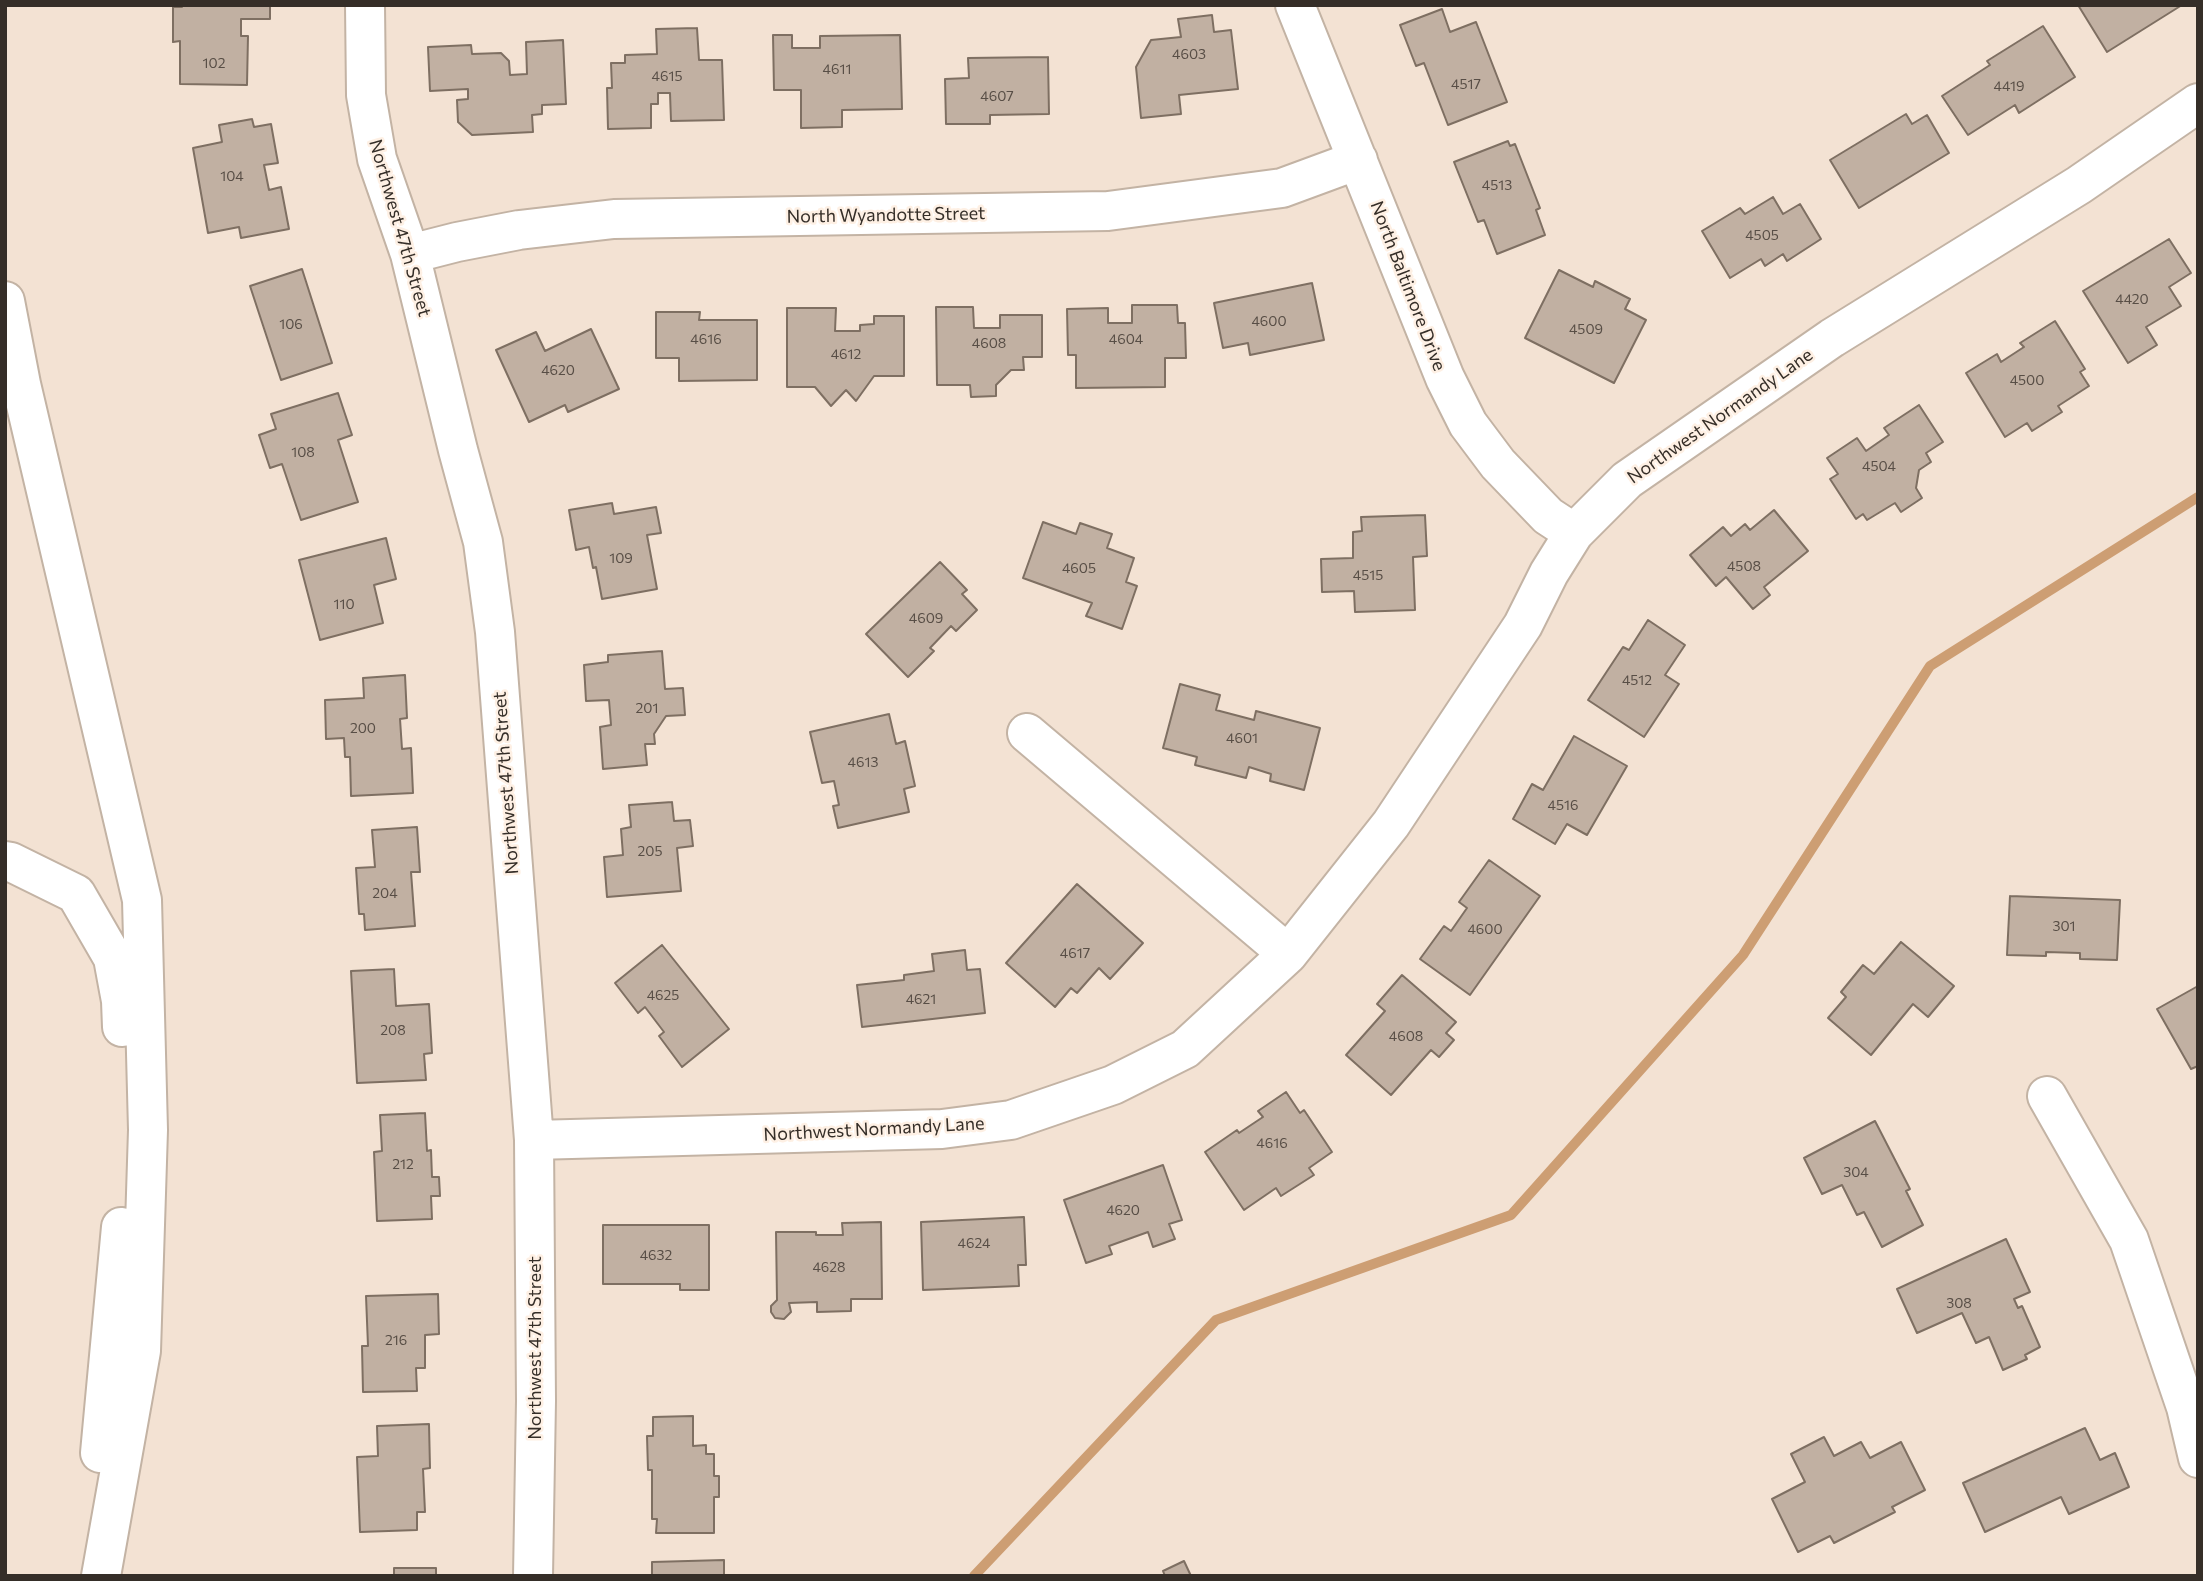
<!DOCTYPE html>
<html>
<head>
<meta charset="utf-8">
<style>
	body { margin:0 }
	#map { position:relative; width:2203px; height:1581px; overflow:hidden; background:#f3e2d3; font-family:Commissioner,sans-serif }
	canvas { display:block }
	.frame { position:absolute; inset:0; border:7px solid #352e28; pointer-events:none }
</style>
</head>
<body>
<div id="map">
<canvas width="2203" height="1581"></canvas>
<div class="frame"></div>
</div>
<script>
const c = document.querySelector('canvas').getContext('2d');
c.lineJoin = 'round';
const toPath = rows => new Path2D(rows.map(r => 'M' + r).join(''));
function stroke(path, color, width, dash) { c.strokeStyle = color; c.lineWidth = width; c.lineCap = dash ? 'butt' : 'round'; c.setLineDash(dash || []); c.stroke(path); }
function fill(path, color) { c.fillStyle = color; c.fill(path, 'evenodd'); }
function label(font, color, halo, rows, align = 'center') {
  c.font = font + ' Commissioner,sans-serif'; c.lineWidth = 5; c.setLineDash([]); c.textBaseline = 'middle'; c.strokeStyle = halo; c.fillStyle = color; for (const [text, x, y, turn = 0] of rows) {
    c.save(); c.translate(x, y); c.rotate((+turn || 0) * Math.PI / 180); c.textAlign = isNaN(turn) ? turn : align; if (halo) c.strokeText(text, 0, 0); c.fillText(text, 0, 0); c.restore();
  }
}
stroke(toPath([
	[974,1576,1216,1320,1511,1215,1743,955,1930,666,2198,497]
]), '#cd9e73', 10);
const building = toPath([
	[182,5,270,5,270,19,241,19,241,36,248,36,247,85,180,84,180,41,173,42,173,7,182,7,182,5],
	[2078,5,2182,5,2107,52,2078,5],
	[1442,9,1450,32,1476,22,1507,102,1448,125,1424,63,1416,66,1400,25,1442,9],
	[1212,15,1214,32,1231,30,1238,89,1179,95,1181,114,1141,118,1136,67,1151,40,1181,37,1178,19,1212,15],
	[2043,26,2075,77,2019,113,2015,105,1968,135,1942,96,1990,65,1987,61,2043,26],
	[697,28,699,60,722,60,724,120,671,121,670,93,658,93,658,104,651,104,651,128,608,129,607,88,612,88,611,63,625,63,625,55,657,54,656,29,697,28],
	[773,35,792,35,792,48,820,48,820,36,900,35,902,109,842,110,842,127,801,128,801,90,774,90,773,35],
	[563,40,566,104,542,105,542,114,532,115,533,132,472,135,458,122,457,100,468,99,468,89,430,91,428,47,471,45,472,54,501,53,509,61,510,75,527,74,526,42,563,40],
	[1048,57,1049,114,990,115,990,124,946,124,945,79,969,78,968,58,1048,57],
	[1906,114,1912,124,1927,115,1949,153,1859,208,1830,160,1906,114],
	[252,119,254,127,271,124,278,163,264,165,269,190,281,187,289,229,241,238,239,227,208,233,193,148,222,142,219,125,252,119],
	[1508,141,1510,146,1515,144,1540,208,1536,210,1545,235,1497,254,1484,220,1478,222,1454,162,1508,141],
	[1773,197,1783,214,1800,204,1821,239,1787,261,1783,254,1765,266,1761,259,1730,278,1702,231,1740,208,1745,214,1773,197],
	[2169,239,2191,273,2169,287,2181,306,2146,327,2157,345,2128,363,2083,291,2169,239],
	[302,269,332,363,281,380,250,286,302,269],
	[1559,270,1593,287,1595,281,1630,299,1625,309,1646,320,1614,383,1525,338,1559,270],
	[1312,283,1324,340,1250,355,1248,343,1223,348,1214,303,1312,283],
	[1132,305,1177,305,1178,323,1185,323,1186,358,1165,358,1165,387,1076,388,1076,355,1068,355,1067,309,1108,308,1108,323,1132,323,1132,305],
	[936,307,973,307,974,328,1000,328,1000,315,1042,315,1042,357,1023,357,1024,370,1011,370,996,385,996,396,971,397,970,385,937,385,936,307],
	[787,308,836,308,835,331,860,331,860,325,874,324,874,316,904,316,904,376,874,376,856,401,846,390,831,406,815,387,787,387,787,308],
	[656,312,700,312,699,320,757,320,757,380,679,381,679,358,656,358,656,312],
	[2055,321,2085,369,2080,372,2089,386,2058,406,2062,412,2032,431,2027,423,2005,437,1966,373,1997,354,2001,362,2024,347,2020,343,2055,321],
	[591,329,619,389,568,412,565,405,529,422,496,350,536,332,545,351,591,329],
	[338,393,352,435,338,440,358,502,301,520,282,464,270,468,259,435,276,429,271,414,338,393],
	[1919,405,1943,442,1926,453,1931,462,1919,470,1916,488,1922,498,1901,512,1895,503,1867,520,1863,514,1856,519,1830,479,1838,474,1827,458,1857,438,1866,451,1889,435,1884,428,1919,405],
	[612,503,614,514,656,507,661,533,647,535,657,589,602,599,596,567,593,568,589,547,576,550,569,510,612,503],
	[1774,510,1808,551,1764,587,1770,595,1753,609,1726,577,1716,586,1690,555,1723,527,1731,536,1745,524,1750,530,1774,510],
	[1425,515,1427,556,1413,557,1415,610,1355,612,1354,591,1322,592,1321,559,1353,558,1353,532,1362,531,1361,517,1425,515],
	[1043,522,1076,534,1080,523,1112,534,1107,548,1134,558,1126,582,1137,586,1122,629,1086,616,1092,603,1023,578,1043,522],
	[386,538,396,579,374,585,383,623,320,640,299,560,386,538],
	[940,562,967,590,962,594,977,610,956,631,951,626,930,648,934,651,908,677,866,634,940,562],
	[1648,620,1685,645,1665,675,1679,684,1644,737,1588,700,1623,647,1629,650,1648,620],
	[662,651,665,689,683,688,685,715,666,716,654,734,655,744,645,744,647,765,603,769,600,727,611,725,609,700,586,701,584,665,608,662,608,655,662,651],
	[405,675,407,718,400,719,402,749,411,748,413,793,351,796,350,757,345,757,344,738,326,739,325,700,364,698,363,678,405,675],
	[1180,684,1220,695,1216,710,1254,720,1256,711,1320,728,1304,790,1270,781,1271,774,1249,767,1246,778,1195,765,1197,757,1163,748,1180,684],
	[889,714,896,744,905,741,915,786,904,789,909,812,838,828,833,806,839,805,834,781,822,783,810,732,889,714],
	[1574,736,1627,766,1587,835,1567,824,1555,844,1513,819,1532,784,1543,790,1574,736],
	[672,802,674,821,690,820,693,846,677,848,681,891,607,897,604,857,623,855,621,829,631,827,629,805,672,802],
	[417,827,420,872,411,872,415,926,365,930,364,914,359,914,356,868,375,867,372,830,417,827],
	[1489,860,1540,896,1470,995,1420,959,1444,926,1451,931,1467,908,1459,902,1489,860],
	[1077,884,1143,943,1110,979,1099,968,1077,993,1071,988,1055,1007,1006,963,1077,884],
	[2010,896,2120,900,2117,960,2080,959,2080,953,2046,952,2046,956,2007,955,2010,896],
	[1901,942,1954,986,1928,1017,1913,1004,1871,1055,1828,1018,1846,997,1841,992,1863,965,1874,974,1901,942],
	[662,945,729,1029,682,1067,659,1036,664,1032,645,1007,638,1013,615,983,662,945],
	[965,950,967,970,980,969,985,1013,862,1027,857,985,904,980,904,975,934,971,932,954,965,950],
	[394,969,396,1006,429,1004,432,1053,424,1054,426,1080,357,1083,351,971,394,969],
	[1402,975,1456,1022,1446,1033,1454,1040,1439,1057,1431,1050,1391,1095,1346,1055,1385,1011,1377,1004,1402,975],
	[2198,986,2198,1066,2191,1069,2157,1009,2198,986],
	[1286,1092,1300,1113,1304,1110,1332,1152,1309,1168,1314,1175,1281,1196,1276,1188,1244,1210,1205,1152,1237,1130,1239,1133,1263,1117,1258,1111,1286,1092],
	[425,1113,427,1151,431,1150,432,1177,439,1177,440,1196,431,1196,432,1219,377,1221,374,1152,382,1151,380,1115,425,1113],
	[1875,1121,1910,1189,1906,1191,1923,1225,1882,1247,1864,1212,1857,1215,1842,1185,1822,1194,1804,1158,1875,1121],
	[1163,1165,1182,1220,1169,1224,1175,1239,1153,1247,1148,1232,1109,1246,1112,1254,1086,1263,1064,1200,1163,1165],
	[1024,1217,1026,1265,1018,1265,1019,1286,923,1290,921,1222,1024,1217],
	[881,1222,882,1299,851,1299,851,1311,817,1312,817,1302,789,1303,791,1312,784,1319,775,1318,771,1312,771,1306,777,1300,776,1232,816,1232,816,1235,843,1235,842,1223,881,1222],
	[603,1225,709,1225,709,1290,680,1290,680,1284,603,1284,603,1225],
	[2006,1239,2030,1292,2014,1299,2018,1308,2022,1306,2040,1347,2025,1355,2027,1359,2003,1370,1989,1337,1976,1343,1962,1313,1917,1333,1897,1289,2006,1239],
	[438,1294,439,1334,425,1335,425,1368,416,1368,417,1391,363,1392,362,1346,368,1346,366,1296,438,1294],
	[693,1416,693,1446,706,1445,706,1454,714,1454,714,1476,719,1476,719,1497,714,1497,714,1533,656,1533,657,1519,652,1519,652,1470,648,1470,647,1436,653,1436,653,1417,693,1416],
	[429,1424,430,1468,423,1469,425,1512,417,1512,417,1530,360,1532,357,1457,378,1456,377,1426,429,1424],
	[2085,1428,2100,1460,2115,1453,2129,1487,2069,1514,2061,1497,1985,1532,1963,1483,2085,1428],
	[1824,1437,1834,1456,1861,1442,1870,1458,1901,1442,1925,1490,1892,1507,1895,1512,1834,1543,1830,1536,1798,1552,1772,1499,1805,1482,1791,1454,1824,1437],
	[724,1560,724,1576,652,1576,652,1562,724,1560],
	[1184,1561,1191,1576,1165,1576,1163,1571,1184,1561],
	[394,1568,436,1568,436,1576,394,1576,394,1568]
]);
fill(building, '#c1b0a2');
stroke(building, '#7e6f62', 2);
const minor = toPath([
	[365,5,366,95,377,159,410,254,458,450,483,542,495,632,534,1140,536,1401,533,1576],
	[1295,5,1445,378,1468,424,1498,464,1548,516,1574,533],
	[410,254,457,242,519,230,614,219,1108,211,1282,188,1358,160],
	[1027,733,1288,954],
	[2047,1096,2129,1240,2186,1407,2198,1458],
	[534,1140,942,1129,1011,1120,1113,1085,1185,1049,1288,954,1391,824,1523,625,1549,573,1574,533,1627,480,1832,338,2079,185,2198,103]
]);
const highway = toPath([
	[5,301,21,384,142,900,148,1130,141,1351,101,1576],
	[5,861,11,862,76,894,113,958,121,1001,122,1027],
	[100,1453,121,1227]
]);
stroke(minor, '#c3b3a4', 42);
stroke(highway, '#c3b3a4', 42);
stroke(minor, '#fff', 38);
stroke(highway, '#fff', 38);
label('14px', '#584e46', null, [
	["4603",1189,54],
	["102",214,63],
	["4611",837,69],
	["4615",667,76],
	["4517",1466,84],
	["4419",2009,86],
	["4607",997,96],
	["104",232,176],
	["4513",1497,185],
	["4505",1762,235],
	["4420",2132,299],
	["4600",1269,321],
	["106",291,324],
	["4509",1586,329],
	["4616",706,339],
	["4604",1126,339],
	["4608",989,343],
	["4612",846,354],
	["4620",558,370],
	["4500",2027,380],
	["108",303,452],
	["4504",1879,466],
	["109",621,558],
	["4508",1744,566],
	["4605",1079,568],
	["4515",1368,575],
	["110",344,604],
	["4609",926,618],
	["4512",1637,680],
	["201",647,708],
	["200",363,728],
	["4601",1242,738],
	["4613",863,762],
	["4516",1563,805],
	["205",650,851],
	["204",385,893],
	["301",2064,926],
	["4600",1485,929],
	["4617",1075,953],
	["4625",663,995],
	["4621",921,999],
	["208",393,1030],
	["4608",1406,1036],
	["4616",1272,1143],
	["212",403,1164],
	["304",1856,1172],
	["4620",1123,1210],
	["4624",974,1243],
	["4632",656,1255],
	["4628",829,1267],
	["308",1959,1303],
	["216",396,1340]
]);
label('18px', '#352e28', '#fef0e4', [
	["North Wyandotte Street",886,215,-1],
	["Northwest 47th Street",400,228,74],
	["North Baltimore Drive",1408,286,69],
	["Northwest Normandy Lane",1720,416,-35],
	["Northwest 47th Street",506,783,-94],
	["Northwest Normandy Lane",874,1129,-3],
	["Northwest 47th Street",535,1348,-90]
]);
</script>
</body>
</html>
